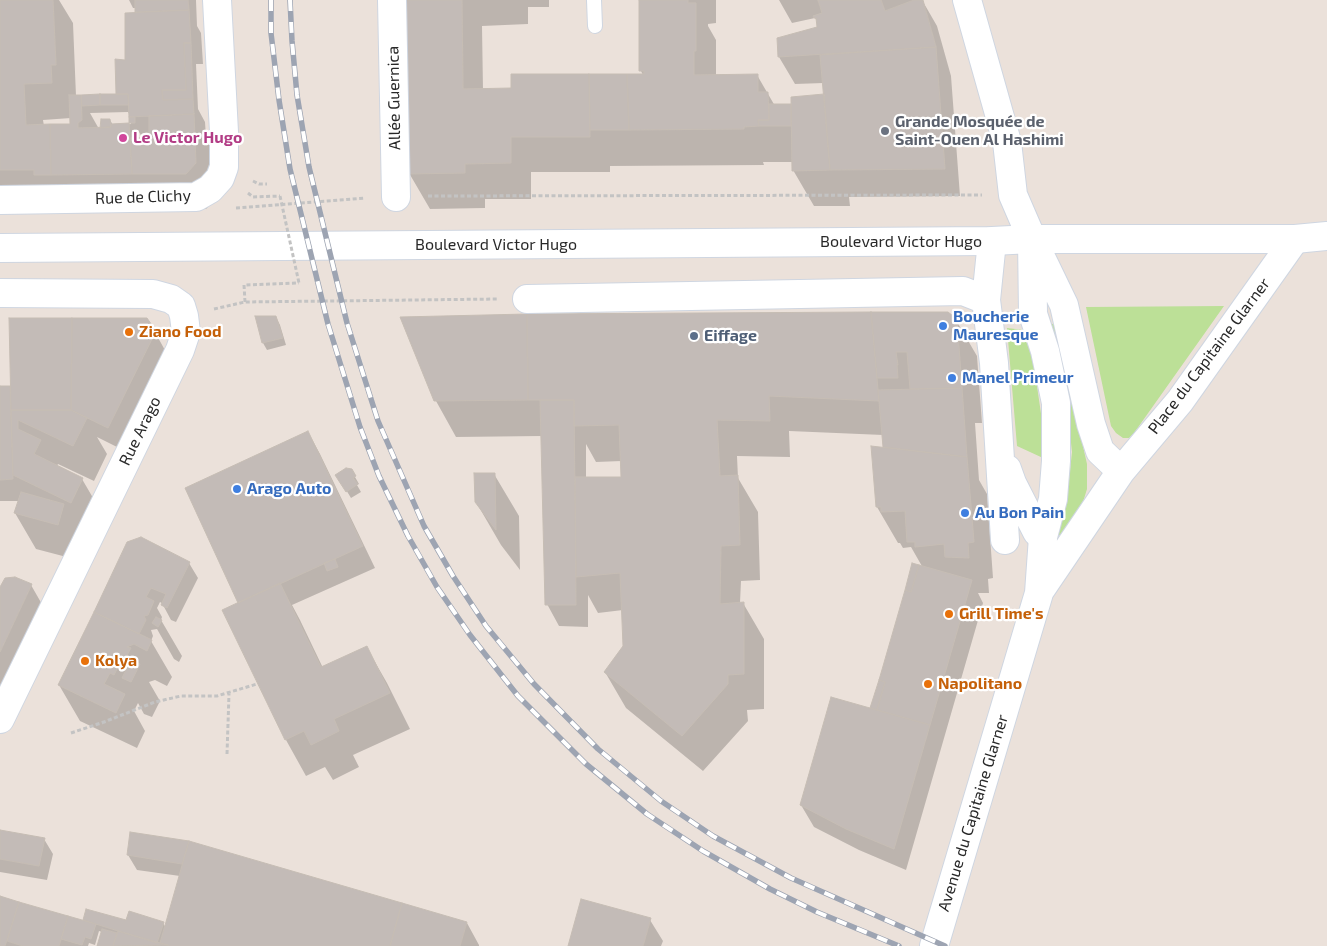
<!DOCTYPE html>
<html>
<head>
<meta charset="utf-8">
<style>
	body { margin:0 }
	canvas { display:block; background:#ebe1da }
</style>
</head>
<body>
<canvas width="1327" height="946"></canvas>
<script>
const c = document.querySelector('canvas').getContext('2d');
c.lineJoin = 'round';
function fill(path, color) { c.fillStyle = color; c.fill(path, 'evenodd'); }
const toPath = rows => new Path2D(rows.map(r => 'M' + r).join(''));
function stroke(path, color, width, dash) { c.strokeStyle = color; c.lineWidth = width; c.lineCap = dash ? 'butt' : 'round'; c.setLineDash(dash || []); c.stroke(path); }
function label(font, color, halo, rows, align = 'center') {
  c.font = font + ' "Exo 2",sans-serif'; c.lineWidth = 4.5; c.setLineDash([]); c.textBaseline = 'middle'; c.strokeStyle = halo; c.fillStyle = color; for (const [text, x, y, turn = 0] of rows) {
    c.save(); c.translate(x, y); c.rotate((+turn || 0) * Math.PI / 180); c.textAlign = isNaN(turn) ? turn : align; if (halo) c.strokeText(text, 0, 0); c.fillText(text, 0, 0); c.restore();
  }
}
fill(toPath([
	[1224,306,1134,433,1129,438,1123,438,1116,433,1111,426,1086,307],
	[1055,323,1087,464,1087,489,1079,515,1062,536,1057,534,1068,490,1072,452,1067,406,1050,325],
	[1007,328,1024,330,1031,345,1045,441,1043,458,1017,446]
]), '#bce097');
fill(toPath([
	[0,0,59,0,73,23,76,96,118,96,138,14,136,8,133,8,129,0,196,0,197,26,201,33,203,64,196,64,198,109,205,122,206,137,214,151,216,199,206,209,56,211,0,206],
	[128,112,130,115,131,124,113,125,110,120,99,129,90,113],
	[71,118,71,125,44,126,43,120],
	[132,130,138,130,143,139,137,139],
	[406,0,549,0,549,7,528,7,528,24,482,26,483,90,512,90,512,76,643,75,641,71,640,0,716,0,716,23,708,24,708,26,716,40,716,76,757,75,775,106,792,105,825,96,824,83,795,84,779,57,819,28,818,22,815,18,792,23,779,0,922,0,937,26,951,76,960,196,849,197,850,206,814,206,793,170,793,162,763,162,764,165,610,166,610,172,531,172,531,199,485,199,485,208,430,209,409,173],
	[947,313,956,320,977,356,982,423,975,423,979,480,987,494,993,578,988,579,989,593,978,593,983,603,906,870,859,850,814,827,801,805,873,710,872,707,923,568,911,547,903,548,900,543,898,543,877,507,885,449,883,435,789,431,790,457,737,456,738,478,758,512,760,580,741,581,740,603,743,603,764,639,764,709,747,710,748,721,703,771,626,708,605,672,624,646,623,610,598,613,588,595,588,627,559,626,547,604,542,436,456,437,436,401,527,315],
	[586,444,596,462,622,461,623,478,586,478],
	[276,317,280,325,286,345,267,350,263,343],
	[155,332,167,354,121,449,97,437,107,454,94,481,58,464,57,466,82,479,103,515,78,560,36,549,15,513,19,501,0,501,0,387,10,387,12,391],
	[308,432,320,454,375,568,292,605,300,620,323,668,367,648,387,683,410,729,353,755,359,767,333,780,325,767,306,776,286,740,224,610,240,603],
	[351,470,359,484,357,485,361,492,351,498,337,475],
	[494,474,519,516,520,570,501,545,476,502],
	[128,543,189,563,198,578,176,622,171,620,163,605,163,604,160,602,157,608,162,617,161,620,182,656,179,662,174,659,157,629,151,630,153,636,151,641,172,677,167,686,155,680,149,682,160,701,152,717,144,714,138,703,134,711,145,731,137,748,80,721,59,685],
	[31,585,47,613,0,711,0,590],
	[0,831,44,839,53,854,47,880,0,872],
	[189,842,467,923,479,945,479,946,98,946,102,932,99,931,95,945,89,943,88,946,0,946,0,897,84,922,87,911,127,921,163,923,166,928,180,876,137,870,128,855],
	[650,920,663,941,661,946,569,946]
]), '#0003');
const building = toPath([
	[0,0,53,0,56,65,51,65,52,83,24,84,26,125,50,124,51,175,34,175,34,170,0,170,0,0],
	[135,0,188,0,189,10,135,12,135,0],
	[405,0,462,0,463,89,511,88,511,74,589,74,590,137,511,137,511,163,465,164,465,173,408,174,405,0],
	[639,0,688,0,688,3,696,3,696,51,694,51,694,75,758,74,758,92,768,92,769,120,758,120,759,126,744,127,744,129,629,130,627,74,644,74,644,71,639,71,639,0],
	[818,0,881,0,885,11,914,0,923,0,936,47,778,57,777,38,817,27,816,18,814,18,813,16,822,13,818,0],
	[189,10,191,43,184,43,186,90,162,90,163,100,193,99,194,114,129,117,128,94,116,94,115,59,125,60,125,13,189,10],
	[184,43,191,43,193,99,163,100,162,90,186,90,184,43],
	[936,47,945,169,830,170,820,55,936,47],
	[589,74,627,74,629,130,590,130,589,74],
	[100,94,128,94,129,105,100,105,100,94],
	[100,94,100,105,82,106,81,95,100,94],
	[824,94,830,170,792,171,791,97,824,94],
	[69,95,81,95,82,120,78,123,78,128,111,127,111,124,129,123,132,174,51,175,50,124,70,124,69,95],
	[769,104,791,104,791,126,759,126,758,120,769,120,769,104],
	[194,114,196,163,186,174,132,174,130,138,149,138,149,116,194,114],
	[129,117,135,117,135,123,129,123,129,117],
	[101,119,110,119,111,127,100,128,101,119],
	[871,312,948,312,957,319,962,388,910,389,907,352,896,352,898,365,897,365,898,378,877,378,871,312],
	[871,312,879,401,769,396,770,421,717,420,720,476,738,475,740,545,721,546,720,604,744,602,744,674,728,675,728,684,682,736,604,672,623,646,620,573,576,577,575,477,621,477,619,425,574,426,574,400,528,400,527,314,871,312],
	[527,314,528,400,434,401,400,317,527,314],
	[255,316,276,316,283,338,262,343,255,316],
	[9,318,72,318,71,410,11,410,9,318],
	[72,318,147,318,156,331,108,428,71,410,72,318],
	[0,386,10,386,13,479,0,480,0,386],
	[962,388,967,457,883,447,878,390,962,388],
	[540,400,574,400,576,605,545,605,540,400],
	[11,410,71,410,87,418,73,446,18,420,18,429,41,440,34,454,83,478,71,503,13,475,11,410],
	[308,431,363,546,238,603,185,488,308,431],
	[871,446,967,457,974,542,968,543,969,558,945,557,944,544,915,547,915,542,907,542,905,511,881,512,881,507,876,507,871,446],
	[346,468,352,469,356,476,353,478,358,484,346,492,335,475,346,468],
	[474,473,495,473,496,530,475,502,474,473],
	[21,492,64,504,58,525,14,513,21,492],
	[141,537,190,562,167,608,161,605,166,594,151,588,146,597,154,601,148,615,144,616,146,620,139,634,94,612,127,542,141,537],
	[335,559,338,567,327,571,324,563,335,559],
	[912,563,919,565,911,592,905,590,912,563],
	[919,565,972,580,930,725,877,710,885,682,879,680,905,590,911,592,919,565],
	[15,577,32,584,0,652,0,587,5,578,15,577],
	[280,583,321,667,367,646,390,693,334,719,339,731,311,745,304,731,285,740,222,610,280,583],
	[94,612,152,640,147,651,134,644,127,647,131,648,126,657,124,656,123,657,119,656,113,666,117,669,114,675,110,673,104,684,125,694,116,713,58,685,94,612],
	[156,617,162,620,158,627,152,623,156,617],
	[131,660,140,664,131,682,122,678,131,660],
	[879,680,885,682,877,710,870,708,879,680],
	[831,697,930,725,894,849,846,829,800,805,831,697],
	[0,830,45,838,39,866,0,859,0,830],
	[130,832,189,841,182,864,127,855,130,832],
	[189,841,402,903,390,946,170,946,160,943,189,841],
	[0,896,19,902,5,946,0,946,0,896],
	[581,899,651,918,643,946,568,946,581,899],
	[19,902,68,916,59,946,23,946,7,941,19,902],
	[402,903,467,922,460,946,390,946,402,903],
	[86,909,126,920,129,911,164,922,157,943,83,920,86,909],
	[68,916,96,924,91,939,85,937,82,945,61,939,68,916],
	[102,929,117,933,113,946,97,946,102,929],
	[118,931,160,943,168,945,113,946,118,931]
]);
fill(building, '#c3bbb7');
stroke(building, '#c6bdb4', 1);
const service = toPath([
	[594,0,595,26]
]);
const minor = toPath([
	[392,0,396,197],
	[967,0,1007,142,1013,195,1032,239],
	[0,200,196,197,210,189,220,178,224,167,224,132,217,0],
	[992,241,986,300,994,363,1005,540],
	[0,293,153,294,171,299,181,306,184,316,186,332,180,350,0,719],
	[527,299,963,291,986,300],
	[1007,469,1012,483,1037,532,1043,537]
]);
const tertiary = toPath([
	[1036,247,1064,305,1091,424,1100,451,1121,471],
	[1039,592,1121,471,1180,401,1295,239],
	[934,946,1039,593,1043,537,1053,499,1056,461,1056,403,1045,351,1033,314,1032,239]
]);
const secondary = toPath([
	[0,248,992,241,1032,239,1295,239,1327,236]
]);
stroke(service, '#cfd6e1', 16);
stroke(minor, '#cfd6e1', 30);
stroke(tertiary, '#cfd6e1', 30);
stroke(secondary, '#cfd6e1', 30);
stroke(toPath([
	[253,181,259,184,267,184],
	[248,193,253,197,280,196],
	[428,196,982,195],
	[236,208,365,198],
	[245,302,244,285,299,283],
	[214,309,245,302,497,299],
	[71,733,104,722,155,702,181,696,217,696,257,684],
	[227,754,229,694]
]), '#c3c3c3', 3, [4, 2.5]);
stroke(service, '#fff', 14);
stroke(minor, '#fff', 28);
stroke(tertiary, '#fff', 28);
stroke(secondary, '#fff', 28);
const rail = toPath([
	[271,0,271,33,279,100,290,169,328,324,360,427,379,476,408,536,437,587,470,635,518,696,586,764,647,814,703,851,770,889,817,912,899,946],
	[290,0,292,41,297,95,309,167,347,323,378,421,424,526,453,576,486,626,534,684,598,749,661,801,713,836,791,878,945,946]
]);
stroke(rail, '#9da4b2', 5.5);
stroke(rail, '#fff', 4, [11]);
stroke(toPath([
	[280,196,299,283]
]), '#c3c3c3', 3, [4, 2.5]);
for (const [x, y, r, color] of [
	[885,131,5,"#6b7280"],
	[123,138,5,"#d1479c"],
	[943,326,5,"#3f7fe0"],
	[129,332,5,"#e8710a"],
	[694,336,5,"#5c6f8a"],
	[952,378,5,"#3f7fe0"],
	[237,489,5,"#3f7fe0"],
	[965,513,5,"#3f7fe0"],
	[949,614,5,"#e8710a"],
	[85,661,5,"#e8710a"],
	[928,684,5,"#e8710a"]
]) { const dot = new Path2D(); dot.arc(x, y, r, 0, 2 * Math.PI); c.fillStyle = color; c.fill(dot); stroke(dot, '#fff', 2); }
label('16px', '#282828', '#fff', [
	["Allée Guernica",394,98,-91],
	["Rue de Clichy",143,197,-2],
	["Boulevard Victor Hugo",901,242],
	["Boulevard Victor Hugo",496,245],
	["Place du Capitaine Glarner",1209,356,-53],
	["Rue Arago",140,431,-64],
	["Avenue du Capitaine Glarner",973,813,-73]
]);
label('bold 16px', '#5b616d', '#fff', [
	["Grande Mosquée de",895,122],
	["Saint-Ouen Al Hashimi",895,140]
], 'left');
label('bold 16px', '#b23c85', '#fff', [
	["Le Victor Hugo",133,138]
], 'left');
label('bold 16px', '#366cbe', '#fff', [
	["Boucherie",953,317],
	["Mauresque",953,335],
	["Manel Primeur",962,378],
	["Arago Auto",247,489],
	["Au Bon Pain",975,513]
], 'left');
label('bold 16px', '#c56008', '#fff', [
	["Ziano Food",139,332],
	["Grill Time's",959,614],
	["Kolya",95,661],
	["Napolitano",938,684]
], 'left');
label('bold 16px', '#4e5e75', '#fff', [
	["Eiffage",704,336]
], 'left');
</script>
</body>
</html>
